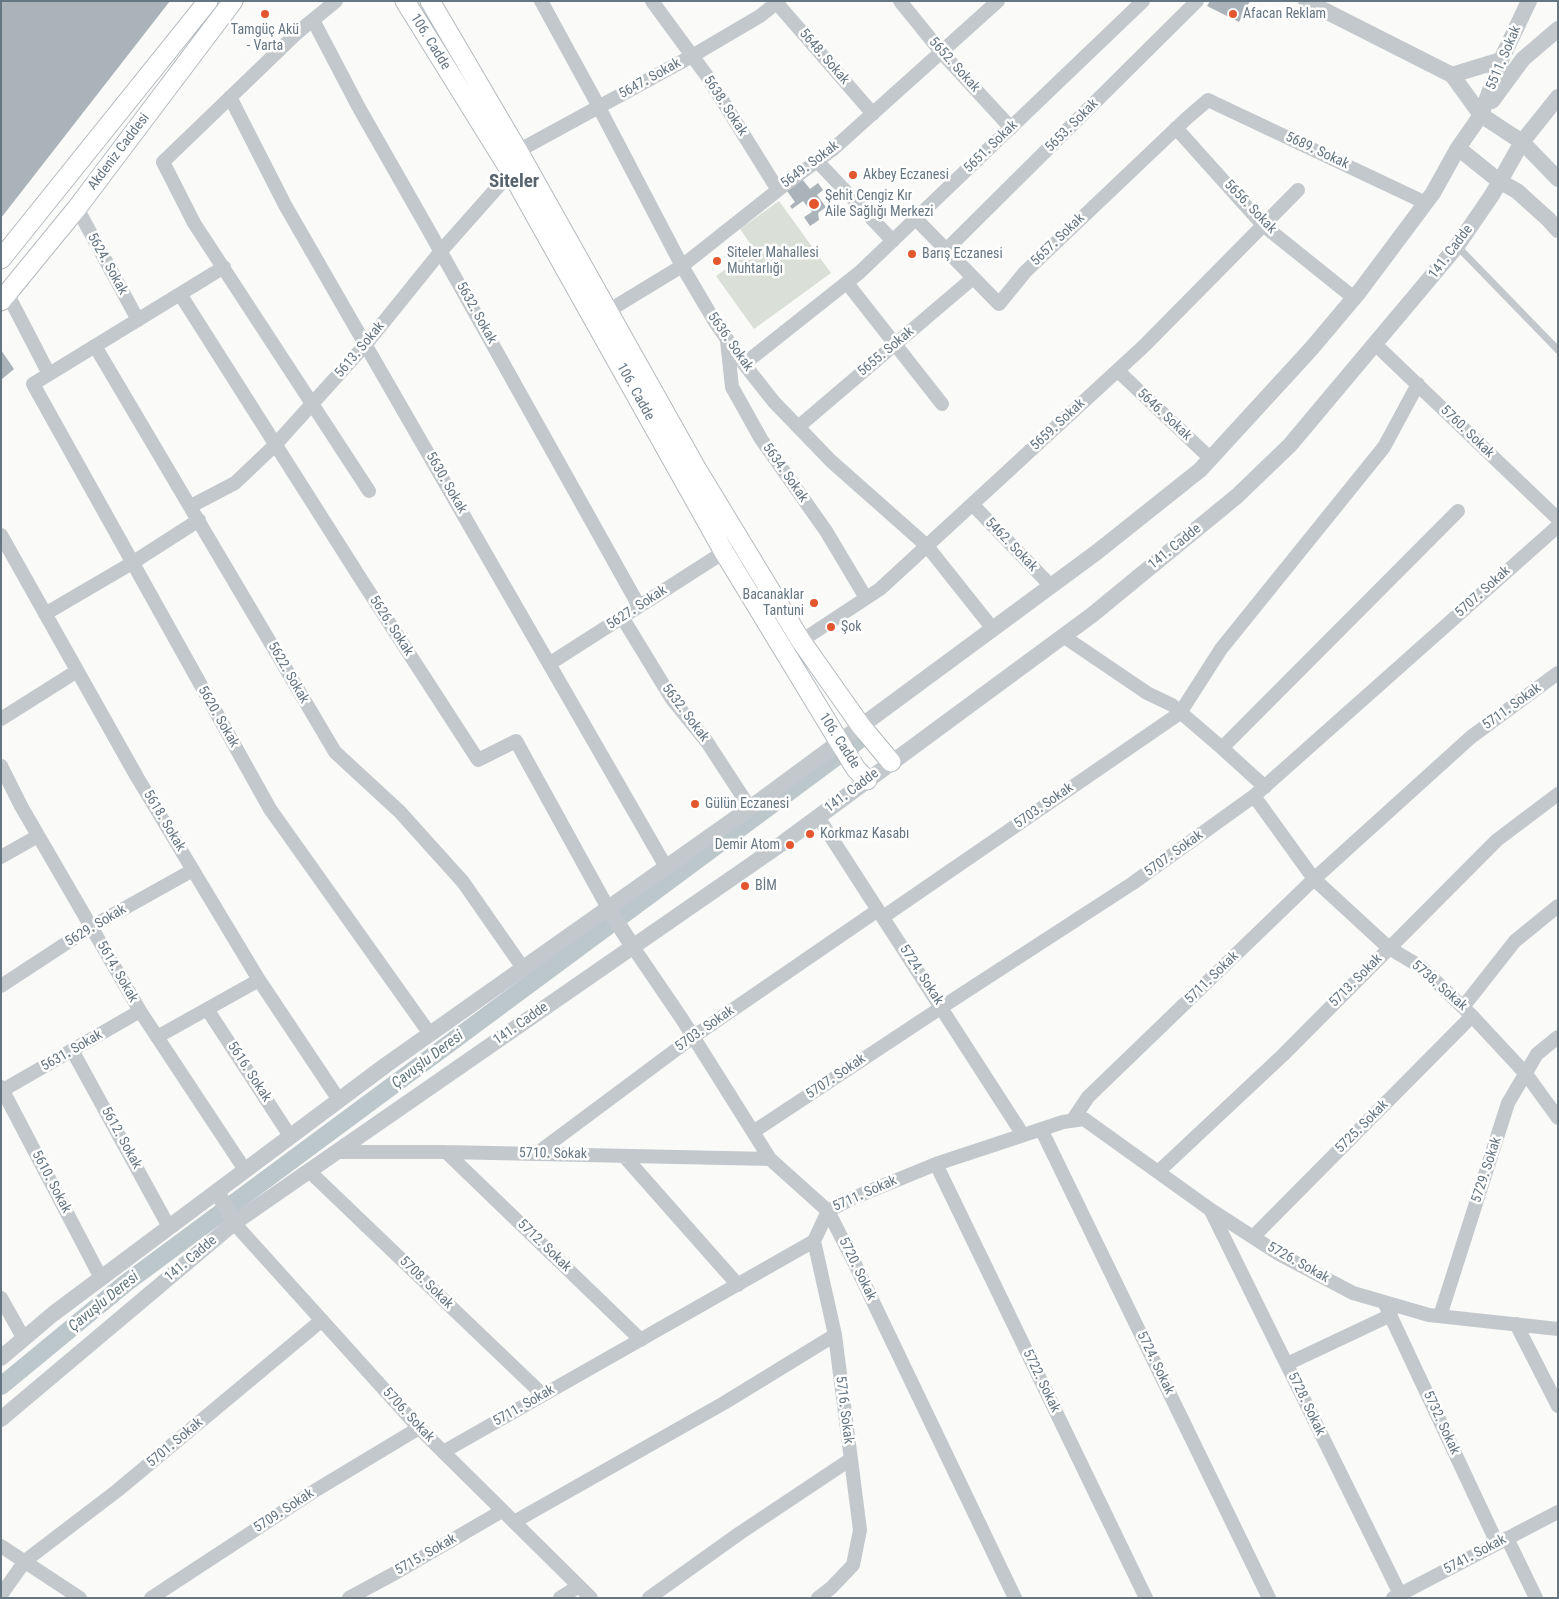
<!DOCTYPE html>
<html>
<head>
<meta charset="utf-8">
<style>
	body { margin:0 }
	#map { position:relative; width:1559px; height:1599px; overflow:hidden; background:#fafaf8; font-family:"Roboto Condensed",sans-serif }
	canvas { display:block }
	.frame { position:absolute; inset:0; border:2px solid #657683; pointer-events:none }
</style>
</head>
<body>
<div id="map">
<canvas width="1559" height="1599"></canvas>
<div class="frame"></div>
</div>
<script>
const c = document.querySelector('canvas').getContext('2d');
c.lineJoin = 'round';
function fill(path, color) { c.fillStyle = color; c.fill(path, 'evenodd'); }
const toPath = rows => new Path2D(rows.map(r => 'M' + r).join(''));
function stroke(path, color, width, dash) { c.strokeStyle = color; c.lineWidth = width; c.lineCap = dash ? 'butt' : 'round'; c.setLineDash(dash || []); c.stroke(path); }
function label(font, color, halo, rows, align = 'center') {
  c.font = font + ' "Roboto Condensed",sans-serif'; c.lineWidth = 5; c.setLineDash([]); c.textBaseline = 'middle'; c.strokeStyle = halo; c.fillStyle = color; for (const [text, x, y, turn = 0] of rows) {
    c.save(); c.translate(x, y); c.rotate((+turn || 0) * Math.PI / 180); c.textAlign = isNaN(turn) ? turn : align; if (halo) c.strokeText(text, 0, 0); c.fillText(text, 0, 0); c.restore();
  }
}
fill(toPath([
	[779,201,831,273,754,329,716,276,754,249,740,229]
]), '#dadfd7');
stroke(toPath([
	[1,1386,126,1283,859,740]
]), '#bbc7cb', 18);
fill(toPath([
	[1,1,170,1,1,218],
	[1210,1,1250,1,1239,22,1207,6],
	[802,179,810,189,818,183,823,190,817,195,826,207,818,213,819,220,810,226,804,217,812,212,803,201,792,209,790,206,795,202,787,191],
	[1,350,14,369,1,380]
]), '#aab3b9');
const secondary = toPath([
	[405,1,511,172,724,552,840,743,856,769,867,780],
	[430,1,518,151,696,468,801,641,861,726,891,762],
	[1,259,208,1],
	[1,301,77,208,233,1]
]);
stroke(secondary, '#b3babf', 21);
stroke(toPath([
	[1457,246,1558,350]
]), '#c3c8cc', 7);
stroke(toPath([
	[336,1,298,32,163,162,194,223,369,491],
	[541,1,592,94,682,266,715,322,744,364,774,402,831,461,927,546,993,629],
	[652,1,707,76,778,190],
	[775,1,873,114],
	[900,1,942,53,1011,128],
	[313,20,358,106,428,229,639,606],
	[230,97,285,205,666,867],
	[1176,128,1263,225,1354,298],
	[518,151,692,56,760,16,779,1],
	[817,161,893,241],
	[77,208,138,320],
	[916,219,999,304,1025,272,1187,118,1208,100,1426,203],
	[946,250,1197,1],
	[224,267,33,384,270,809,430,1034],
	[847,283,942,404],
	[7,293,49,374],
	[180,294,364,584,478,760,516,741,608,908],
	[608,311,682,266,778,190,832,150,998,1],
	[727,341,732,387,761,439,826,531,866,598],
	[1376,345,1558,519],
	[95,346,335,752,400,812,463,882,523,968],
	[744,364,860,272,1143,1],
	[1118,371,1211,459],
	[798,427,973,278],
	[972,504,1051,586],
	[191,506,235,483,275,445,366,344,441,251,511,172],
	[1,535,137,777,259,980,339,1100],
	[45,614,132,563,199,520],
	[622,617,672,699,707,742,750,808],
	[1063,636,1147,693,1172,705,1222,748,1265,787],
	[801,641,880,589,1144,346,1298,190],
	[549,664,724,552],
	[1,719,77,671],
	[1222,748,1458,511],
	[1,766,21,806,140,1011,245,1170],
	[1254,796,1314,879,1389,948,1421,967,1472,1016,1526,1074,1558,1118],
	[818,817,1023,1135],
	[1,857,38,836],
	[883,917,1180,713,1221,649,1384,447,1418,384],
	[633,947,682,1019,770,1159,828,1211,854,1262,1015,1598],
	[1,986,91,927,193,870],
	[1463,1007,1515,941,1558,906],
	[207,1009,290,1136],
	[157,1037,259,980],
	[72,1050,169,1227],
	[1,1087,101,1278],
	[3,1090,140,1011],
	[1072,1121,1088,1097,1314,879,1471,737,1558,673],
	[1041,1129,1269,1598],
	[753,1132,942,1007,1133,883,1254,796,1558,526],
	[336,1152,446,1152,770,1159],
	[446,1152,641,1340],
	[536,1154,693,1037,878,910],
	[624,1156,738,1285],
	[936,1164,1146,1598],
	[309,1171,543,1395],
	[1158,1172,1283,1055,1497,840,1558,794],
	[828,1211,853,1198,936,1164,1063,1122,1084,1119,1211,1210,1279,1254,1353,1293,1429,1315,1558,1329],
	[1211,1211,1402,1598],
	[234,1223,419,1428,591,1598],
	[1253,1237,1472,1016],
	[1,1298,24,1339],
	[1384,1302,1497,1543],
	[1440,1316,1508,1103,1537,1054,1558,1037],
	[1516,1324,1558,1406],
	[1287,1364,1391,1315],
	[443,1452,814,1241],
	[514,1522,724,1403,835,1335],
	[1507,1538,1536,1598],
	[1,1546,80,1598],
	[1,1595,25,1561,118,1490,322,1320],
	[151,1598,316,1490,419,1428],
	[349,1598,397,1572,502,1511],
	[560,1598,579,1586],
	[649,1598,740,1533,851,1459],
	[818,1598,831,1588,853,1565,860,1530,835,1335,814,1241,828,1211],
	[1393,1598,1558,1512]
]), '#c3c8cc', 14);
stroke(toPath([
	[1306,1,1452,75,1481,115],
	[1452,75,1501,60],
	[1492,101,1523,59,1558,29],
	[1481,115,1501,60,1529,1],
	[1458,148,1499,181,1517,191,1548,219,1558,230],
	[608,908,633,947],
	[217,1191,234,1223],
	[1,1358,53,1314,386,1065,750,808,1097,552,1200,470,1311,349,1359,292,1433,193,1458,148,1481,115,1522,142,1558,179],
	[1,1419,234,1223,784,842,1092,615,1237,496,1290,445,1457,246,1492,195,1522,142,1558,97]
]), '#c3c8cc', 16);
stroke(secondary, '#fff', 19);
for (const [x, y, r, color] of [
	[265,14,5,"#e4572e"],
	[1233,14,5,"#e4572e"],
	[853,175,5,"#e4572e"],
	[814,204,6,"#e4572e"],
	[912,254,5,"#e4572e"],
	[717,261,5,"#e4572e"],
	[814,603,5,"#e4572e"],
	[831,627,5,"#e4572e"],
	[695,804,5,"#e4572e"],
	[810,834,5,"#e4572e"],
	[790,845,5,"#e4572e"],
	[745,886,5,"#e4572e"]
]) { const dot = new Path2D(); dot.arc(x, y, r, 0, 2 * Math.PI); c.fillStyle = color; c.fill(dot); stroke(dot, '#fff', 2); }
label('14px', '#657683', '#fff', [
	["Afacan Reklam",1243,14],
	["Tamgüç Akü",265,30,"center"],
	["- Varta",265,46,"center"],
	["Akbey Eczanesi",863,175],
	["Şehit Cengiz Kır",825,196],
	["Aile Sağlığı Merkezi",825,212],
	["Siteler Mahallesi",727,253],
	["Muhtarlığı",727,269],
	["Barış Eczanesi",922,254],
	["Bacanaklar",804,595,"right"],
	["Tantuni",804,611,"right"],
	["Şok",841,627],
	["Gülün Eczanesi",705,804],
	["Korkmaz Kasabı",820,834],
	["Demir Atom",780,845,"right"],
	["BİM",755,886]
], 'left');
label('14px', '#657683', '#fff', [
	["106. Cadde",430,42,58],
	["5648. Sokak",824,57,49],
	["5511. Sokak",1504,58,-67],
	["5652. Sokak",954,65,48],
	["5647. Sokak",650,79,-29],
	["5638. Sokak",725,106,57],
	["5653. Sokak",1072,126,-45],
	["5651. Sokak",991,147,-44],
	["5689. Sokak",1317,151,25],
	["Akdeniz Caddesi",119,152,-53],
	["5649. Sokak",810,165,-37],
	["5656. Sokak",1250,207,46],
	["5657. Sokak",1058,240,-44],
	["141. Cadde",1451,252,-53],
	["5624. Sokak",107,264,61],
	["5632. Sokak",476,313,61],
	["5636. Sokak",730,342,55],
	["5613. Sokak",360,350,-50],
	["5655. Sokak",886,352,-40],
	["106. Cadde",635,392,61],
	["5646. Sokak",1164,415,43],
	["5659. Sokak",1058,425,-43],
	["5760. Sokak",1467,432,44],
	["5634. Sokak",785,473,55],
	["5630. Sokak",446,483,60],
	["5462. Sokak",1011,545,46],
	["141. Cadde",1175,547,-39],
	["5707. Sokak",1483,592,-42],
	["5627. Sokak",637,608,-33],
	["5626. Sokak",391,626,57],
	["5622. Sokak",288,673,60],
	["5711. Sokak",1512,707,-36],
	["5632. Sokak",685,713,53],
	["5620. Sokak",218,717,60],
	["106. Cadde",839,741,57],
	["141. Cadde",852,791,-37],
	["5703. Sokak",1044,806,-35],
	["5618. Sokak",164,821,59],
	["5707. Sokak",1174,854,-36],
	["5629. Sokak",96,926,-31],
	["5614. Sokak",117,972,60],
	["5724. Sokak",921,975,57],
	["5711. Sokak",1212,978,-44],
	["5713. Sokak",1356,981,-45],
	["5738. Sokak",1439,986,41],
	["141. Cadde",521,1024,-35],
	["5703. Sokak",705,1029,-35],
	["5631. Sokak",72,1051,-30],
	["5616. Sokak",249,1072,57],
	["5707. Sokak",836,1077,-34],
	["5725. Sokak",1362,1127,-45],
	["5612. Sokak",121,1138,61],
	["5710. Sokak",553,1154,1],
	["5729. Sokak",1487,1170,-72],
	["5610. Sokak",51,1182,62],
	["5711. Sokak",865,1194,-24],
	["5712. Sokak",544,1246,44],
	["141. Cadde",191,1259,-40],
	["5726. Sokak",1298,1263,29],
	["5720. Sokak",857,1269,64],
	["5708. Sokak",426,1283,44],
	["5724. Sokak",1155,1363,64],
	["5722. Sokak",1041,1381,64],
	["5728. Sokak",1306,1404,64],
	["5711. Sokak",524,1406,-30],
	["5716. Sokak",844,1410,83],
	["5706. Sokak",408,1415,47],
	["5732. Sokak",1441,1423,65],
	["5701. Sokak",175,1443,-40],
	["5709. Sokak",284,1511,-33],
	["5715. Sokak",426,1555,-30],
	["5741. Sokak",1475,1555,-28]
]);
label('italic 15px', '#60757c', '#fff', [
	["Çavuşlu Deresi",428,1060,-37],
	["Çavuşlu Deresi",104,1302,-39]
]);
label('bold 19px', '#57646e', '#fff', [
	["Siteler",514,182]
]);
</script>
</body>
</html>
